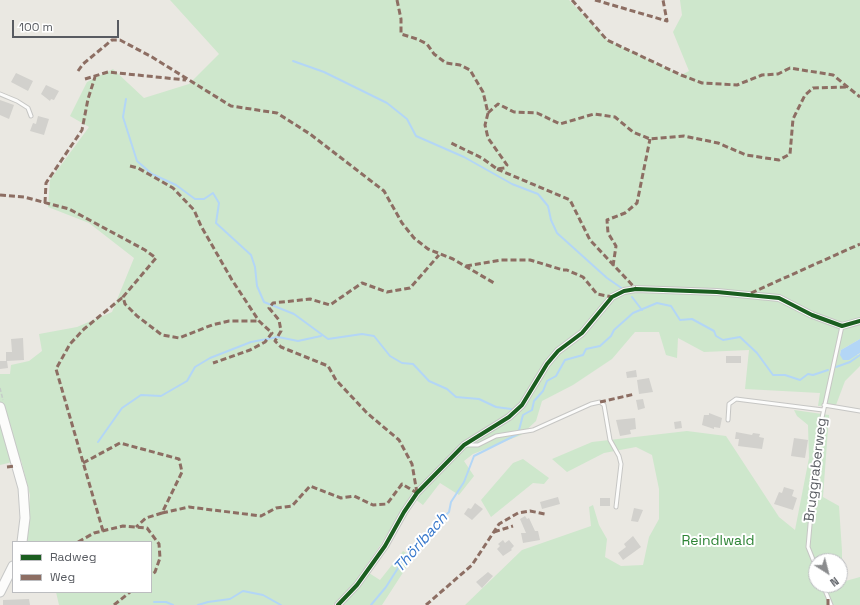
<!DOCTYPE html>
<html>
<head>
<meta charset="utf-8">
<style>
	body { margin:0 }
	#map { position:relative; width:860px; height:605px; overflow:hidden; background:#eae8e2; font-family:"Space Grotesk",sans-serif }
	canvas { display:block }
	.legend { position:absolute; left:12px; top:541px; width:140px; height:52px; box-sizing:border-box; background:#fff; border:1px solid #bcbdc0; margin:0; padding:5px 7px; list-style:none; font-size:12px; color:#585b61 }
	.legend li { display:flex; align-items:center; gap:8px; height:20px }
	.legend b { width:20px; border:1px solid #bcbdc0 }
	.north { position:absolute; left:808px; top:553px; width:40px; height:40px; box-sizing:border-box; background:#fff; border:1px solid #bcbdc0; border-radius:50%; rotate:144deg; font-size:11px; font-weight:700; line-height:16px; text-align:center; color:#585b61 }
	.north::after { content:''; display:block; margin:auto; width:14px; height:18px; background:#8b8c8e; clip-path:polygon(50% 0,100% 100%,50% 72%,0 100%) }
	.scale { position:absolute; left:12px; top:20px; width:107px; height:18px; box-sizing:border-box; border:2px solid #585b61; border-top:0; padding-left:5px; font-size:12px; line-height:14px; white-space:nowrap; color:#585b61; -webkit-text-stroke:3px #fff; paint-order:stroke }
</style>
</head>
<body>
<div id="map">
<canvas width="860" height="605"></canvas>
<ul class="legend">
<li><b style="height:5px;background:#1b5e20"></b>Radweg</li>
<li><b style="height:5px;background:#8d6e63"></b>Weg</li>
</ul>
<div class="north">N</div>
<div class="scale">100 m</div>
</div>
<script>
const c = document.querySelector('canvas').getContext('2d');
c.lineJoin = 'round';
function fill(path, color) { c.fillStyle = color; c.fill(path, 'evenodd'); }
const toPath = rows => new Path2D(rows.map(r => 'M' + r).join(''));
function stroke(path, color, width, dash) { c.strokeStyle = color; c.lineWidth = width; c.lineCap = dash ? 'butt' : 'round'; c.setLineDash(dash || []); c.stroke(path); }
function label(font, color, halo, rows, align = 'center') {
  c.font = font + ' "Space Grotesk",sans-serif'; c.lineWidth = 4; c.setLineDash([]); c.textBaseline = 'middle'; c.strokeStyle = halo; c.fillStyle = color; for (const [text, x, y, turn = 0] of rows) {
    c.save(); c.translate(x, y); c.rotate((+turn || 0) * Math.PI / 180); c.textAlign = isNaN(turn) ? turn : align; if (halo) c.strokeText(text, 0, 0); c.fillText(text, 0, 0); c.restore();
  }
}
fill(toPath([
	[170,0,569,0,607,40,681,75,689,71,673,32,682,15,680,0,860,0,860,339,841,350,840,355,858,355,860,353,860,366,845,381,836,405,818,406,820,393,745,389,749,350,704,352,678,338,677,358,666,355,659,332,635,332,612,359,573,385,542,401,536,421,521,435,473,454,464,461,474,476,459,495,440,483,423,505,411,496,381,544,354,583,333,605,59,605,56,592,151,592,151,542,26,542,30,495,21,460,0,465,0,374,10,374,11,365,29,361,42,351,39,334,77,327,112,312,134,258,89,223,48,207,50,180,89,127,70,116,87,82,113,69,144,98,189,84,219,54],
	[794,410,829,415,823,497,839,506,842,551,842,582,860,577,860,605,465,605,522,550,591,526,589,507,593,505,599,525,607,539,605,557,621,566,643,565,649,537,659,519,659,489,652,455,636,447,604,453,567,472,552,459,592,442,687,431,726,436,779,517,795,530,809,458,808,425,797,416],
	[816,561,840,561,840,585,816,585],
	[523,459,549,478,544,484,533,483,491,517,481,500,513,463],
	[403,551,413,557,382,605,342,605,369,573,380,580]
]), '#cee7cc');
fill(toPath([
	[860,339,860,353,849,360,843,360,840,355,841,350]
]), '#b3d6f6');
stroke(toPath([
	[293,61,324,72,387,103,407,119,416,136,464,157,512,184,538,194,548,206,551,220,557,233,607,278,623,289],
	[126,99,123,117,137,161,152,174,176,185,195,199,204,199,213,193,219,203,216,223,251,255,255,267,257,286,264,302,294,314,328,339,362,334,374,336,390,356,402,363,413,364,429,381,447,389,456,397,479,399,496,407,511,409],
	[632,297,642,310],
	[836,367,850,362,860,355],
	[519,430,523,415,532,410,534,401,543,391,547,381,556,376,565,360,583,355,586,349,600,346,611,336,614,330,633,313,657,303,671,306,680,320,692,319,714,331,716,336,723,340,740,337,757,353,773,375,785,375,800,380,808,374,813,375,828,370],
	[98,442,122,408,141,395,161,396,187,381,195,367,210,358,251,342,278,337,298,341,321,336],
	[154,602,166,602,173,605],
	[198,605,208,602,230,599,243,591,263,595,281,605],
	[371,605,386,587,405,557,424,535,449,512,451,502,464,482,474,456,518,434]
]), '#b3d6f6', 2);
fill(toPath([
	[16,73,33,81,28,91,11,82],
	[46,85,59,91,54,100,51,99,50,101,41,94],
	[0,100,14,105,9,119,0,115],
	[38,116,49,119,44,135,30,131,33,123,36,124],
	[23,338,24,360,7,361,8,368,0,369,0,361,6,361,6,352,12,352,11,339],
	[726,356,741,356,741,363,726,363],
	[636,370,637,377,627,378,626,372],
	[649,378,653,392,639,394,637,380],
	[643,399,645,408,638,410,636,400],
	[709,413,722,418,720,428,714,427,714,429,702,425,704,415,709,415],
	[635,418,636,429,630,430,631,434,620,436,616,420],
	[681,421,682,428,675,429,674,422],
	[736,432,752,435,753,433,760,434,759,437,764,438,762,449,738,446,739,439,735,439],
	[794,438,808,440,805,458,791,456],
	[784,487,794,490,792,496,797,498,793,510,774,504,779,492,782,493],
	[558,497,560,504,542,509,540,502],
	[600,498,610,498,610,506,600,506],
	[475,503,483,509,472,520,464,514,468,508,471,509],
	[634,508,643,510,638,522,631,521],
	[525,516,527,519,529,518,535,531,538,531,540,540,523,543,521,533,526,533,520,519],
	[633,536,641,547,623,560,618,553,626,547,624,544],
	[503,540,505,543,509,540,514,546,511,549,512,550,503,556,497,549,500,546,498,544],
	[488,572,493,576,482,588,476,582],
	[29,599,30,605,3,605,3,600]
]), '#d2d1cd');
const lane = toPath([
	[0,94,17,101,28,108,31,116],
	[824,405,860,411],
	[728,420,729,404,736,399,823,410],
	[467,445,478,445,496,436,533,430,591,404,600,402,604,405,610,440,619,456,621,464,616,507],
	[816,567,808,547,818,436,842,326],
	[823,585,831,605]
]);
const street = toPath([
	[338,605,357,585,385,546,404,512,417,493,464,445,509,417,522,405,547,364,558,351,582,333,612,297,624,291,636,289,717,292,779,298,812,315,842,326,860,321]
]);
const secondary = toPath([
	[0,407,23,488,25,518,22,542],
	[0,592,13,566]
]);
stroke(lane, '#c6c6c4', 5);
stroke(street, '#c6c6c4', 8);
stroke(secondary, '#c6c7c6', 11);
stroke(toPath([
	[0,388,3,400]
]), '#c5ccc8', 1.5, [4, 2]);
stroke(lane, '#fcfcfb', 3);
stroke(street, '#fcfcfb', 6);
stroke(secondary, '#fcfcfb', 9);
stroke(toPath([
	[397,0,401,19,401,34,417,39,427,44,434,54,446,63,460,65,470,70,483,92,488,113,485,125,488,138,507,165,505,168,497,169,482,158,451,143],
	[572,0,607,40,681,75,702,83,737,85,762,75,778,74,790,68,833,75,860,97],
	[595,0,667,21,663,0],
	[78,71,83,64,112,40,120,40,152,57,231,106,277,113,310,134,384,191,402,223,414,238,428,249,453,259,494,283],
	[85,79,108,72,186,80],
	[488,113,498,104,514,112,537,113,560,124,594,114,615,117,633,132,650,139,684,136,718,143,746,155,779,160,790,154,793,119,805,95,813,88,848,87],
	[130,166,138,168,173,188,194,210,201,226,232,280,259,321,272,333,265,342,250,350,213,363],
	[497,169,570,200,590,240,636,289],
	[0,195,24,197,69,209,145,250,156,258,123,297,125,304,137,316,162,335,179,338,212,325,229,321,259,321],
	[45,203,46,183,82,130,88,99,95,77],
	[466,266,501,260,530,260,563,270,567,270,583,277,597,294,612,297],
	[613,266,616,246,608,233,607,220,625,213,637,203,650,139],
	[751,293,860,244],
	[600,402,635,394],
	[83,463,120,443,179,459,182,472,162,513,146,518,136,527],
	[7,467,16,466],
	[417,493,412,464,399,440,367,413,336,380,328,366,281,347,275,341,281,331,279,320,269,308,273,303,310,299,330,305,362,283,387,292,410,288,439,255],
	[162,513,189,507,261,516,276,508,292,506,310,486,341,498,354,496,373,505,387,504,402,484,417,493],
	[103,531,56,369,70,344,84,329,123,297],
	[494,532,513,526],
	[78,542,94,533,123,526,147,528,159,544,160,558,155,572,151,575],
	[114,605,130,592],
	[426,605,472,565,499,524,518,513,530,511,545,514],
	[828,605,828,599]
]), '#8d6e63', 3, [6, 3]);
stroke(toPath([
	[338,605,357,585,385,546,404,512,417,493,464,445,509,417,522,405,547,364,558,351,582,333,612,297,624,291,636,289,717,292,779,298,812,315,842,326,860,321]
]), '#1b5e20', 4);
label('14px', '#585b61', '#fff', [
	["Bruggraberweg",816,470,-83]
]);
label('14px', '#2d8435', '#fff', [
	["Reindlwald",718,541]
]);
label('italic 15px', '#3677cb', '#fff', [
	["Thörlbach",421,543,-49]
]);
</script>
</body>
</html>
